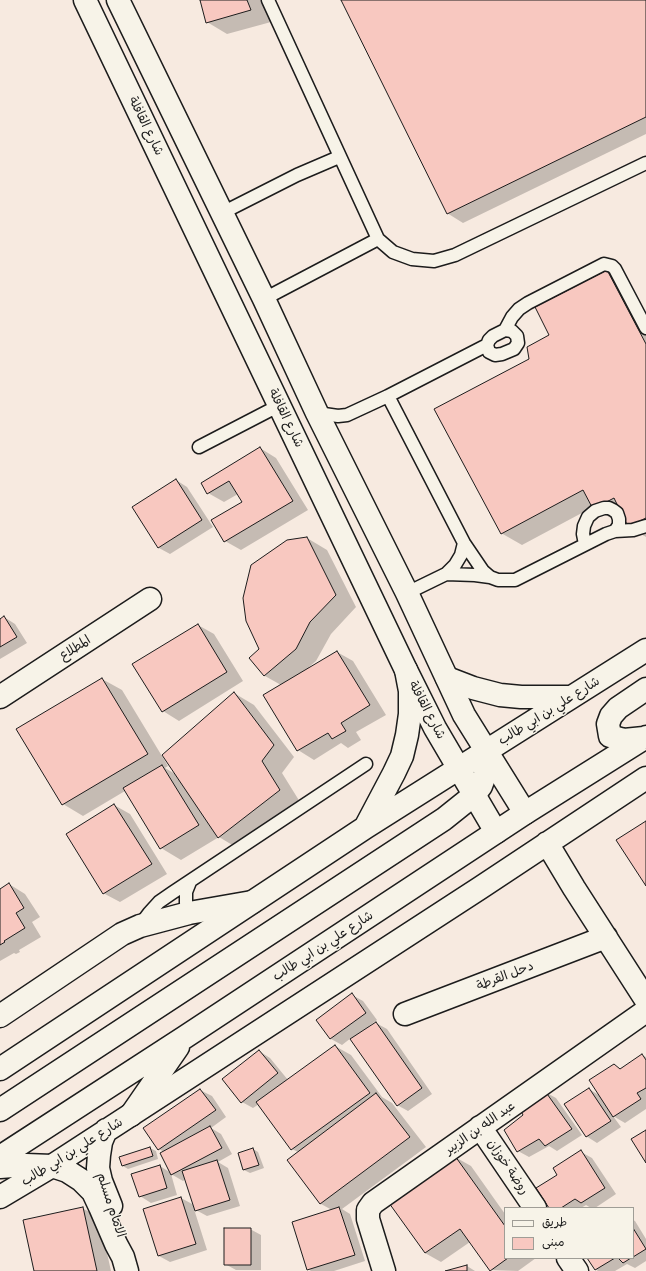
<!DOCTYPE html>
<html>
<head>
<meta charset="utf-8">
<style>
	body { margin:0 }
	#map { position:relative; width:646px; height:1271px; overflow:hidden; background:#f7eae0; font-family:Delius,"Playpen Sans Arabic",sans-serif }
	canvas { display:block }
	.legend { position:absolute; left:504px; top:1207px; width:130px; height:52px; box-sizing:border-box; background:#f7f3e8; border:1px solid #9f9d96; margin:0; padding:5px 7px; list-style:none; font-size:12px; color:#1c1c1c }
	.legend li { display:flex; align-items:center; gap:8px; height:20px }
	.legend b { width:20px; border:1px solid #9f9d96 }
</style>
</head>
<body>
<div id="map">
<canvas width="646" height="1271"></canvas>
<ul class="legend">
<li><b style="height:5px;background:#f7f3e8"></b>طريق</li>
<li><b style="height:11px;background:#f8c8c0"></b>مبنى</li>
</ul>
</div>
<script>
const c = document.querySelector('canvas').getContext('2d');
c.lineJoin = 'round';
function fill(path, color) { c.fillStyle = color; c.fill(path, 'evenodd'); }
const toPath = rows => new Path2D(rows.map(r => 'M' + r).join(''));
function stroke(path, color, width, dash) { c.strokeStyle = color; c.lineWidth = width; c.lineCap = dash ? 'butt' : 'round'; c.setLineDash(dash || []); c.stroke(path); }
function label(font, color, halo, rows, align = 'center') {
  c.font = font + ' Delius,"Playpen Sans Arabic",sans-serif'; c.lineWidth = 3; c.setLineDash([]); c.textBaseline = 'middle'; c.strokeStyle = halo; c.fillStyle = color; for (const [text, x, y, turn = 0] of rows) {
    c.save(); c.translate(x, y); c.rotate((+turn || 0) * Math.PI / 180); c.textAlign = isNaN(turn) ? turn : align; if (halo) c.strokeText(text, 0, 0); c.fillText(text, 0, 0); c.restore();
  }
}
fill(toPath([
	[201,0,263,0,271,22,227,34,207,22],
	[342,0,646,0,646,134,463,223,447,213],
	[607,271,627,283,646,318,646,537,629,527,623,515,614,520,593,507,522,545,501,533,530,360],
	[260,448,276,458,308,510,241,550,225,541,243,502,238,494,224,502,208,493],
	[176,480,187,487,213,527,170,554,159,548],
	[307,538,327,550,356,607,331,634,316,661,309,667,310,668,337,652,353,661,386,715,356,732,361,740,348,748,341,743,314,760,298,750,281,685,265,676,250,658,260,650],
	[4,617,15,624,27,643,0,659,0,620],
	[198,625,214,634,243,681,179,721,163,711],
	[102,679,122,690,168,766,165,768,177,775,234,693,254,705,294,757,282,773,300,802,239,849,219,837,181,860,161,848,125,791,83,816,63,804],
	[114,805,130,814,167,874,120,902,103,893],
	[9,884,25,894,40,917,32,922,41,937,19,950,20,952,16,954,14,953,0,961,0,890],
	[352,995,363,1001,377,1020,369,1026,370,1027,376,1023,387,1029,432,1094,408,1111,397,1105,351,1038,342,1045,331,1039],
	[335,1046,351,1055,382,1097,392,1103,426,1147,342,1209,350,1214,365,1261,334,1271,311,1271,308,1269,332,1210,321,1204,288,1160,298,1152,292,1149,259,1104,253,1108,242,1102,259,1051,270,1058,288,1080],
	[642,1055,646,1057,646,1109,625,1123,613,1116,621,1127,597,1143,586,1136,589,1089,602,1097,614,1065,621,1069],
	[200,1090,212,1096,226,1117,211,1128,221,1134,232,1154,218,1162,228,1168,240,1206,207,1216,194,1209,207,1250,170,1262,159,1256,181,1198,194,1205,186,1179,183,1181,171,1174,177,1195,151,1203,140,1196,160,1166,171,1173,164,1152,159,1149],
	[545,1092,556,1098,582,1135,557,1151,549,1146,529,1157,518,1151,524,1115],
	[150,1148,156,1151,158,1159,128,1169,123,1166],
	[253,1149,258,1152,264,1168,250,1173,244,1170],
	[581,1152,592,1158,616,1194,595,1208,591,1208,586,1205,581,1208,550,1208,559,1175],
	[455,1157,471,1166,505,1214,505,1258,536,1258,518,1271,490,1270,470,1242,441,1262,425,1253],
	[82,1208,99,1217,111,1271,35,1271],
	[633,1220,635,1221,646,1239,646,1261,635,1268,627,1264,615,1271,598,1271,595,1269,589,1258,633,1258],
	[250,1229,261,1235,261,1270,236,1270,225,1264],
	[467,1266,475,1271,449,1271]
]), '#0003');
const building = toPath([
	[200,0,247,0,251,10,206,23,200,0],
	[341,0,646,0,646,117,447,214,341,0],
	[607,270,646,344,646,518,628,527,614,498,593,509,583,490,501,534,434,409,529,359,527,347,549,335,535,307,607,270],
	[260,447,293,501,224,542,211,520,242,502,229,481,207,494,201,483,260,447],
	[176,479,202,520,158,548,132,507,176,479],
	[307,537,336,595,310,622,296,649,264,676,249,658,259,649,246,621,243,598,251,565,287,540,307,537],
	[4,616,17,637,0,647,0,619,4,616],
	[198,624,227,672,162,712,132,664,198,624],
	[337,651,370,705,341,723,346,731,332,739,328,733,297,751,263,695,337,651],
	[102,678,148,754,62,805,16,729,102,678],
	[234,692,274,745,262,761,280,790,218,838,162,755,234,692],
	[162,765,199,825,160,849,123,788,162,765],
	[114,804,152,864,103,894,66,834,114,804],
	[646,821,646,886,616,840,646,821],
	[9,883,24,908,16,913,25,928,4,941,5,942,0,945,0,889,9,883],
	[352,993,366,1013,330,1039,316,1020,352,993],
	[376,1022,422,1088,397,1106,350,1039,376,1022],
	[335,1045,370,1093,291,1150,256,1102,335,1045],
	[259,1050,278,1073,241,1103,222,1079,259,1050],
	[642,1054,646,1060,646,1088,637,1093,641,1099,613,1117,589,1080,614,1064,620,1069,642,1054],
	[589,1088,611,1121,586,1137,564,1104,589,1088],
	[200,1089,216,1110,158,1150,143,1128,200,1089],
	[545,1091,572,1129,545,1146,539,1139,517,1152,504,1130,523,1115,520,1109,545,1091],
	[376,1093,410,1137,320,1204,287,1160,376,1093],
	[210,1126,222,1148,171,1175,160,1153,210,1126],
	[646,1130,646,1163,631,1139,646,1130],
	[150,1147,153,1156,122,1166,119,1157,150,1147],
	[253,1148,259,1165,243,1170,238,1153,253,1148],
	[581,1150,605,1188,581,1203,575,1199,561,1208,549,1208,536,1188,557,1175,553,1168,581,1150],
	[455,1156,505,1226,505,1258,508,1258,490,1271,460,1229,425,1253,389,1203,455,1156],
	[217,1160,230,1200,195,1211,182,1171,217,1160],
	[160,1165,167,1188,139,1197,131,1174,160,1165],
	[181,1197,196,1244,158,1256,143,1209,181,1197],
	[83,1207,97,1271,34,1271,23,1220,83,1207],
	[339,1207,355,1255,307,1270,292,1222,339,1207],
	[224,1228,251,1228,251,1265,224,1265,224,1228],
	[633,1228,646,1249,633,1257,633,1228],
	[587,1258,615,1258,595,1270,587,1258],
	[618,1258,631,1258,623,1263,618,1258],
	[467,1265,467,1271,445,1271,467,1265]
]);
fill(building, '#f8c8c0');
stroke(building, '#1c1c1c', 1);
const service = toPath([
	[268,0,378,239,393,252,412,259,434,261,455,255,646,163],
	[222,213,297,175,339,157],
	[264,299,378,239],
	[505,330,512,317,519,309,528,303,604,264,612,266,615,269,646,328],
	[505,330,512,331,517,336,518,343,514,349,502,354,495,355,489,352,487,345,489,340,493,336,505,330],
	[487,345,388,396,464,543,483,571,490,577,498,580,515,580,606,534,615,531,633,530,646,526],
	[317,413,338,416,347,415,388,396],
	[199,447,280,405],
	[585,544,583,534,584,526,588,517,595,511,604,508,609,508,613,510,617,513,619,519,619,525,615,531],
	[446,574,475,575,490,577],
	[407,593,446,574,455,565,461,555,464,543],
	[189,913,186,903,186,892,190,882],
	[140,925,149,913,159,902,172,893,366,764]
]);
const minor = toPath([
	[85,0,406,670,435,728,496,832],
	[118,0,264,299,317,413,407,593,464,715,525,813],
	[0,697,150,599],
	[547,843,574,888,646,1000],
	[405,1014,606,937],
	[0,1016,122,934,140,926,189,913,252,902],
	[480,1127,535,1208],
	[106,1130,101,1142,99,1155,98,1168,101,1181,111,1206],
	[52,1166,67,1171,81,1180,93,1192,100,1207,116,1244,123,1257,127,1271],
	[0,1197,52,1166,480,888,646,778],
	[568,1258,577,1271],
	[384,1271,368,1219,368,1210,373,1203,646,1011]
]);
const secondary = toPath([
	[447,678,473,688,500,695,521,697,571,697],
	[644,738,624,740,610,736,608,724,611,716,618,708,646,689],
	[366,826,394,773,402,756,407,735,410,714,410,691,406,670],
	[0,1069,366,827,646,650],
	[0,1110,444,819,474,795,481,786,485,775,486,751],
	[131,1115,178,1047],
	[0,1157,185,1037,525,813,646,737],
	[0,1167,26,1165,52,1166]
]);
stroke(service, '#1c1c1c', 15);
stroke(minor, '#1c1c1c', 25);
stroke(secondary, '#1c1c1c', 25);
stroke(service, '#f7f3e8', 12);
stroke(minor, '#f7f3e8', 22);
stroke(secondary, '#f7f3e8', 22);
label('13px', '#1c1c1c', '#f7f3e8', [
	["شارع القافلة",146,126,64],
	["شارع القافلة",286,418,64],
	["المطلاع",75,648,-33],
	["شارع القافلة",427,710,62],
	["شارع علي بن ابي طالب",549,711,-32],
	["شارع علي بن ابي طالب",323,946,-33],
	["دحل القرطة",505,976,-21],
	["عبد الله بن الزبير",480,1128,-35],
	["شارع علي بن ابي طالب",72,1152,-32],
	["روضة خوزان",508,1167,56],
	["الامام مسلم",111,1205,72]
]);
</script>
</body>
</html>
